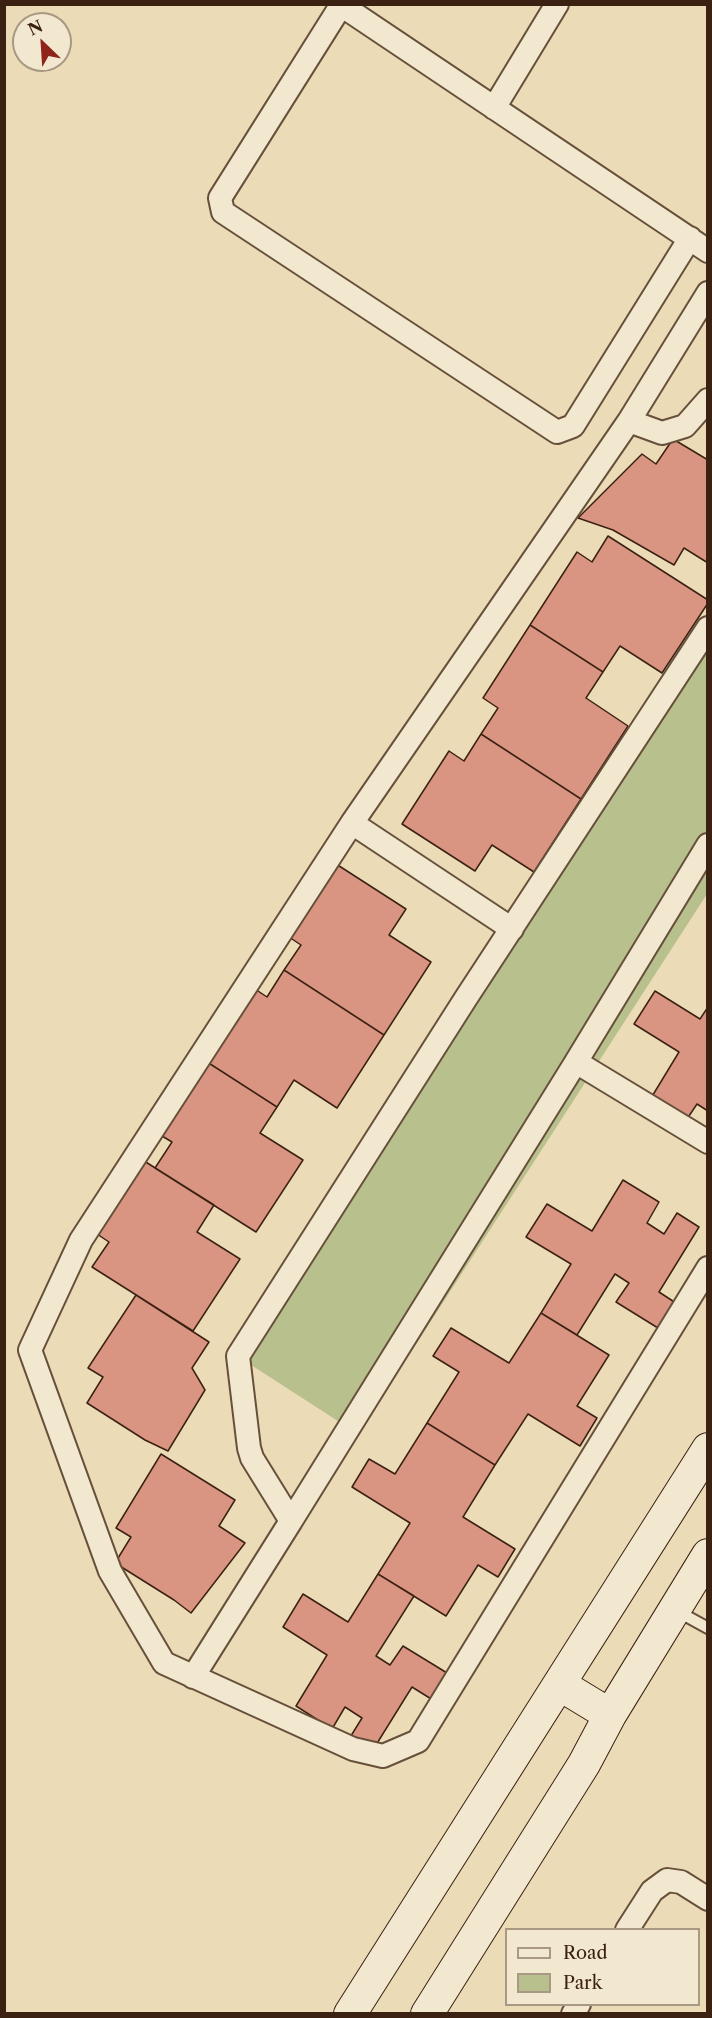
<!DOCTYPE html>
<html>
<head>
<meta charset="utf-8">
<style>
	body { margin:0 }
	#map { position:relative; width:712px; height:2018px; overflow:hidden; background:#ebdbb6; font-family:"Libre Caslon Text",serif }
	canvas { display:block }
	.frame { position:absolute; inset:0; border:6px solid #3b2112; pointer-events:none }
	.legend { position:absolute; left:505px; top:1928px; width:195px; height:78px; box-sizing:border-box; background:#f2e8d0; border:2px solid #a99884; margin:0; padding:8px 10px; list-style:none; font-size:18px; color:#3b2112 }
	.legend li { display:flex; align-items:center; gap:12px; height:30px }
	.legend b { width:30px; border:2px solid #a99884 }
	.north { position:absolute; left:12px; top:12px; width:60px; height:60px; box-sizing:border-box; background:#f2e8d0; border:2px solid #a99884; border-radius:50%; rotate:335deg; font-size:16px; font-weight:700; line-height:24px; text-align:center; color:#3b2112 }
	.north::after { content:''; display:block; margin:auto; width:21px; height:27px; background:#8f2418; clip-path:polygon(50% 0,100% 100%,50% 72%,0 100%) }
</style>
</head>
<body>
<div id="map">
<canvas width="712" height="2018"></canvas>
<div class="frame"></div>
<ul class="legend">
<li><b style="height:8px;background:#f2e8d0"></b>Road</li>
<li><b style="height:16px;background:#b8c08d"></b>Park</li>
</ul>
<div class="north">N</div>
</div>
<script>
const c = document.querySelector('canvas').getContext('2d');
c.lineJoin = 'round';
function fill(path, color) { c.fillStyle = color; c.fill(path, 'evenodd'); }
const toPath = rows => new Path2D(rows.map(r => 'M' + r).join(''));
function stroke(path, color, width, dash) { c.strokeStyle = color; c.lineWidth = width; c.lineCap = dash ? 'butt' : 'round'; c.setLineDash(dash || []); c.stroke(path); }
fill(toPath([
	[707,647,707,894,358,1434,245,1361]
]), '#b8c08d');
const building = toPath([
	[673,439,708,460,708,563,684,548,674,565,613,530,578,518,642,454,656,464,673,439],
	[608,536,708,600,708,603,662,673,620,646,603,672,530,625,577,552,592,562,608,536],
	[530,625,603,672,586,698,628,726,581,799,481,734,498,708,483,698,530,625],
	[481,734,581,799,534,872,492,845,475,871,402,824,449,751,464,761,481,734],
	[333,862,406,909,389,935,431,962,384,1035,284,970,301,945,286,935,333,862],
	[284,970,384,1035,337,1108,294,1080,277,1107,204,1060,252,987,267,997,284,970],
	[655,991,700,1019,708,1007,708,1111,697,1104,683,1125,648,1103,679,1052,634,1024,655,991],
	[204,1060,277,1107,260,1133,303,1160,256,1232,155,1168,172,1142,157,1133,204,1060],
	[141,1159,214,1205,197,1232,240,1259,193,1331,92,1267,109,1242,94,1232,141,1159],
	[623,1180,659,1202,647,1223,664,1234,677,1213,699,1227,659,1292,682,1307,666,1333,616,1302,629,1283,615,1274,577,1335,541,1313,571,1264,526,1237,547,1204,592,1231,623,1180],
	[136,1295,209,1342,192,1368,205,1390,168,1451,145,1440,87,1403,103,1377,88,1368,136,1295],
	[541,1313,609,1355,577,1406,597,1418,580,1446,528,1414,495,1465,427,1423,459,1372,433,1356,451,1328,509,1363,541,1313],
	[427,1423,495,1465,463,1517,515,1549,498,1577,478,1565,446,1616,378,1574,410,1523,352,1487,369,1459,395,1474,427,1423],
	[161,1454,235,1500,219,1526,245,1543,191,1613,174,1600,115,1563,131,1537,116,1528,161,1454],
	[378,1574,414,1596,376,1656,390,1665,403,1646,452,1676,436,1702,412,1687,371,1753,349,1739,362,1718,345,1707,332,1729,296,1706,327,1655,283,1627,303,1594,348,1622,378,1574]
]);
fill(building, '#da9582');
stroke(building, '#3b2112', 1.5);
const lane = toPath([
	[677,1611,708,1628]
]);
const street = toPath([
	[342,4,220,198,223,212,557,432,573,426,690,238],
	[341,5,708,251],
	[494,108,557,4],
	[708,293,629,421,352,823,81,1240,30,1350,110,1571,164,1663,353,1749,383,1756,418,1741,708,1268],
	[629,421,662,433,685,426,708,400],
	[352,823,512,929],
	[708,845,576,1062,708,1142],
	[576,1062,291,1521,252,1458,249,1448,238,1356,466,998,708,628],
	[193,1677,291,1521],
	[627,1930,652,1891,667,1880,681,1882,708,1899],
	[573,2014,579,2004]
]);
const secondary = toPath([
	[559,1684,610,1715],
	[350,2014,708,1449],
	[427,2014,584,1764,610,1715,708,1555]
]);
stroke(lane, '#67503b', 14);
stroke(street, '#67503b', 26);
stroke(secondary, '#3b2112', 34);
stroke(lane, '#f2e8d0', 10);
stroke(street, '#f2e8d0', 22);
stroke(secondary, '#f2e8d0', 32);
</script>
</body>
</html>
